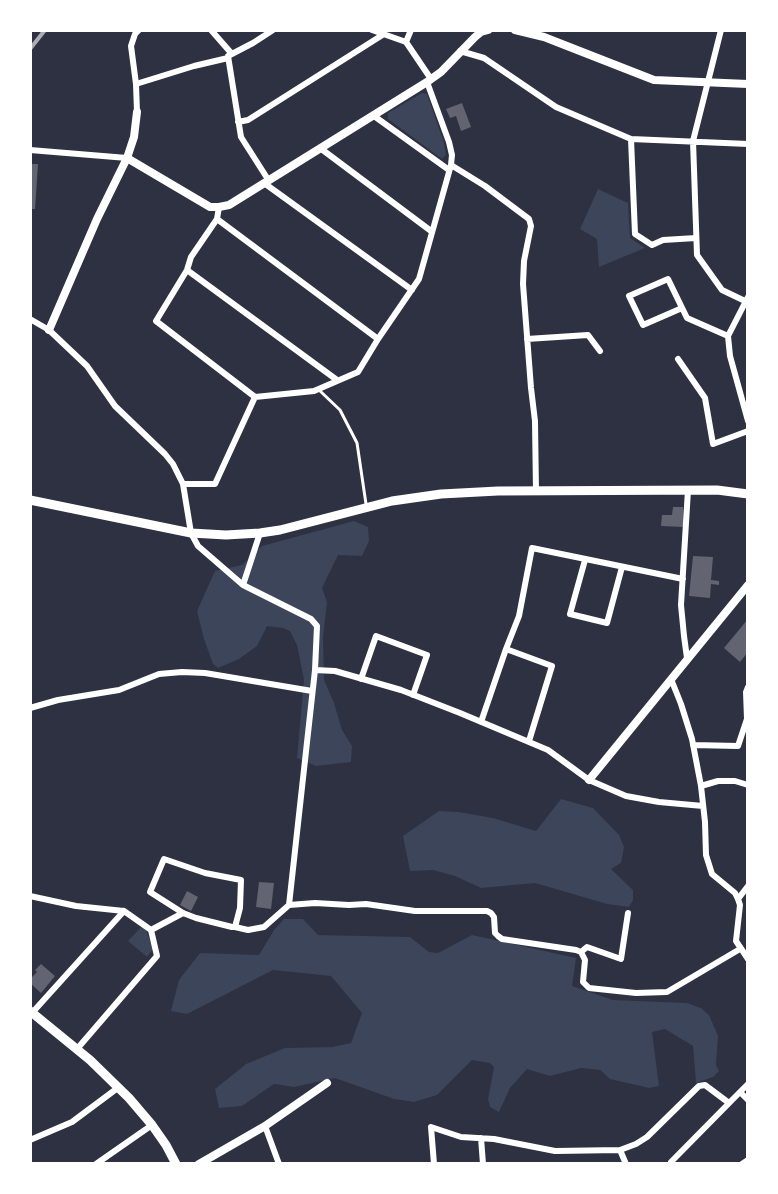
<!DOCTYPE html>
<html>
<head>
<meta charset="utf-8">
<style>
	body { margin:0 }
	#map { position:relative; width:778px; height:1194px; overflow:hidden; background:#2d3142; font-family:Rubik,sans-serif }
	canvas { display:block }
	.frame { position:absolute; inset:0; border:32px solid #fff; pointer-events:none }
</style>
</head>
<body>
<div id="map">
<canvas width="778" height="1194"></canvas>
<div class="frame"></div>
</div>
<script>
const c = document.querySelector('canvas').getContext('2d');
c.lineJoin = 'round';
function fill(path, color) { c.fillStyle = color; c.fill(path, 'evenodd'); }
const toPath = rows => new Path2D(rows.map(r => 'M' + r).join(''));
function stroke(path, color, width, dash) { c.strokeStyle = color; c.lineWidth = width; c.lineCap = dash ? 'butt' : 'round'; c.setLineDash(dash || []); c.stroke(path); }
fill(toPath([
	[422,93,427,94,444,143,446,155,442,159,388,119,388,113],
	[598,189,628,203,630,238,645,248,599,267,597,239,580,229],
	[354,521,368,527,369,541,362,556,338,555,322,588,327,602,323,638,324,680,334,703,342,730,352,746,351,762,316,766,297,758,304,680,297,645,290,631,283,628,267,626,257,646,239,659,218,668,213,664,204,639,197,611,215,571,242,565,262,546],
	[561,799,593,808,619,835,624,847,621,863,611,869,633,890,633,900,629,907,607,904,535,883,481,888,455,876,433,870,410,871,403,836,439,811,459,812,493,818,536,831],
	[284,919,303,919,318,935,410,937,429,952,438,953,472,935,576,958,572,986,613,1000,687,1003,701,1008,709,1015,718,1036,716,1065,719,1071,713,1077,696,1083,693,1046,665,1029,652,1032,659,1086,649,1088,610,1079,600,1070,581,1068,550,1076,527,1069,510,1088,499,1112,490,1107,488,1099,494,1067,490,1063,472,1060,437,1095,414,1102,394,1099,335,1078,294,1087,274,1084,242,1106,219,1108,215,1089,246,1064,285,1048,332,1047,351,1043,362,1013,331,976,273,970,187,1014,171,1011,179,980,200,953,259,955,274,930],
	[141,927,146,930,153,949,147,957,128,941]
]), '#3c4559');
fill(toPath([
	[462,103,471,127,461,131,456,116,450,118,446,109],
	[30,164,38,164,35,209,30,209],
	[673,507,683,507,684,527,661,526,662,515,672,515],
	[693,556,713,557,711,580,719,581,719,585,711,584,710,598,689,596],
	[748,619,748,652,740,662,724,648],
	[259,882,274,883,271,909,256,907],
	[187,891,198,897,191,911,180,905],
	[41,964,55,976,41,993,30,983,30,979,37,972,35,970]
]), '#626471');
stroke(toPath([
	[319,390,340,410,357,443,366,504]
]), '#fff', 3);
stroke(toPath([
	[211,30,232,54],
	[372,30,406,42,431,79],
	[721,30,693,141,697,255,722,290,745,301],
	[406,42,411,30],
	[460,51,484,58,556,107,631,139,748,144],
	[136,84,194,66,228,58],
	[137,112,136,84,131,46,135,34,139,30],
	[374,116,449,170],
	[238,122,248,120,384,34],
	[631,139,635,234,652,245,663,240,696,238],
	[320,148,431,231],
	[30,150,127,158],
	[451,165,485,186,529,219,531,226,524,261,523,284,531,388,535,421,536,492],
	[269,181,241,137,228,56,253,43,273,30],
	[264,183,412,290],
	[219,207,217,219,191,257,187,270,156,321,255,397,314,391,358,372,378,339,419,279,451,165,452,155,449,142,427,82],
	[217,219,378,339],
	[187,270,337,380],
	[748,297,728,336,730,356,748,421],
	[682,308,643,325,629,296,668,279,687,318,728,336],
	[30,319,49,330,87,366,115,406,165,454,173,464,183,484,191,533,198,546,243,585],
	[527,339,588,335,600,351],
	[678,359,705,398,713,444,748,431],
	[183,484,215,484,255,397],
	[260,533,243,585,311,619,317,626,315,670,289,905],
	[585,560,570,614,607,623,622,567],
	[506,649,519,616,532,548,683,579],
	[687,658,684,636,681,605,688,490],
	[315,670,335,671,401,690,460,713,548,750,589,780,626,796,659,802,703,806],
	[361,679,376,636,427,655,413,695],
	[671,679,681,704,692,739,701,786,705,822,706,855,712,874,735,893,738,899,740,905,736,941,748,959],
	[30,708,58,700,119,690,159,674,182,672,205,673,312,691],
	[481,722,506,649,552,666,529,741],
	[693,745,738,746,747,719,746,692,748,687],
	[701,786,718,781,735,781,748,785],
	[30,896,76,906,124,911,151,930,157,956,77,1049],
	[738,899,748,886],
	[235,927,240,908,241,880,205,873,164,859,150,892,183,913,196,918,232,927,235,927,248,930,264,927,289,905,315,903,349,905,366,904,415,911,487,911,491,913,494,917,495,933,498,936,502,939,576,950,581,952,585,960,583,982,589,988,636,993,667,992,740,949],
	[151,930,183,913],
	[581,952,587,947,621,959,628,913],
	[32,1013,124,911],
	[748,1084,740,1092,748,1100],
	[265,1126,279,1164],
	[481,1138,483,1164],
	[30,1140,72,1122,119,1087],
	[620,1150,636,1144,647,1137,699,1086,705,1085,729,1103],
	[671,1162,740,1092],
	[96,1164,152,1125],
	[434,1164,431,1127,461,1137,494,1139,555,1151,620,1150,626,1164],
	[742,1164,748,1160]
]), '#fff', 6);
stroke(toPath([
	[515,30,544,37,654,80,748,84],
	[127,158,210,207,219,207,229,205,427,82,441,72,475,37,481,32,488,30],
	[49,330,97,219,127,158,134,137,137,112],
	[589,780,748,585],
	[199,1164,265,1126,327,1083]
]), '#fff', 8);
stroke(toPath([
	[30,500,191,533,226,535,260,533,280,530,392,501,441,494,498,491,717,490,748,494],
	[30,1011,90,1060,129,1098,152,1125,166,1145,176,1164]
]), '#fff', 9);
stroke(toPath([
	[30,49,45,30]
]), '#abadb3', 4);
</script>
</body>
</html>
